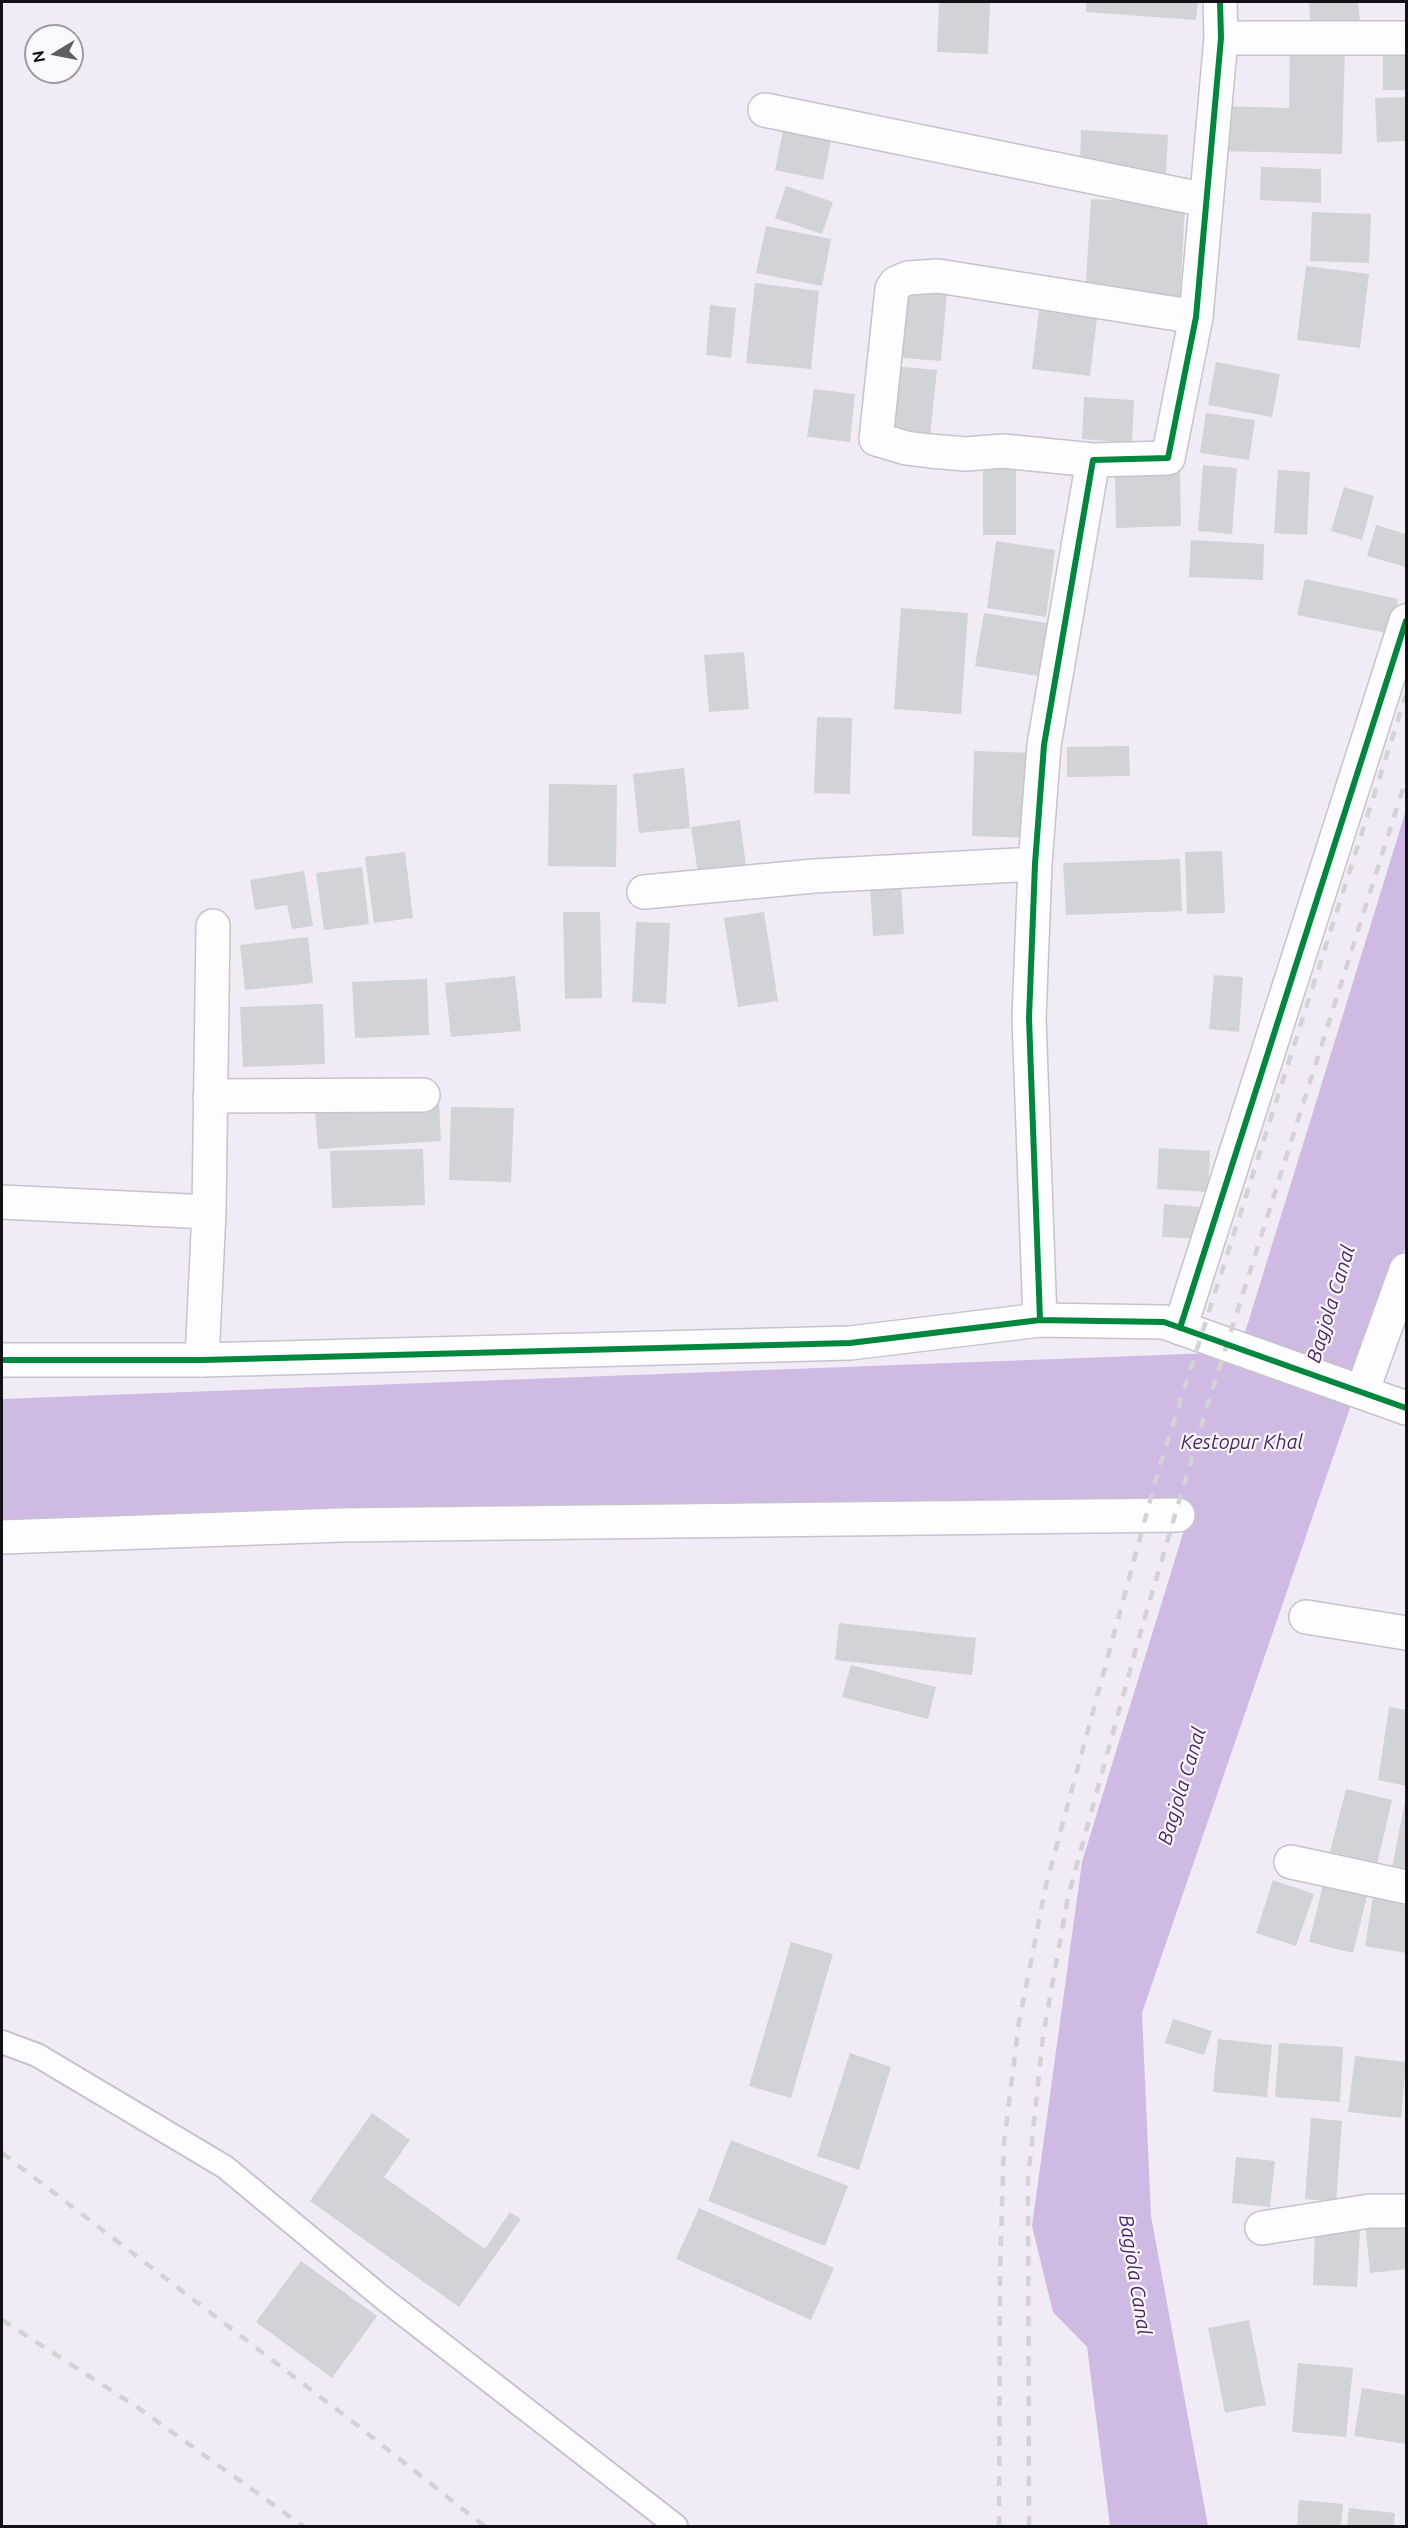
<!DOCTYPE html>
<html>
<head>
<meta charset="utf-8">
<style>
	body { margin:0 }
	#map { position:relative; width:1408px; height:2528px; overflow:hidden; background:#f1ebf6; font-family:Ubuntu,sans-serif }
	canvas { display:block }
	.frame { position:absolute; inset:0; border:3px solid #141018; pointer-events:none }
	.north { position:absolute; left:24px; top:24px; width:60px; height:60px; box-sizing:border-box; background:#faf8fd; border:2px solid #9e9ba1; border-radius:50%; rotate:260deg; font-size:16px; font-weight:700; line-height:24px; text-align:center; color:#141018 }
	.north::after { content:''; display:block; margin:auto; width:21px; height:27px; background:#615d66; clip-path:polygon(50% 0,100% 100%,50% 72%,0 100%) }
</style>
</head>
<body>
<div id="map">
<canvas width="1408" height="2528"></canvas>
<div class="frame"></div>
<div class="north">N</div>
</div>
<script>
const c = document.querySelector('canvas').getContext('2d');
c.lineJoin = 'round';
function fill(path, color) { c.fillStyle = color; c.fill(path, 'evenodd'); }
const toPath = rows => new Path2D(rows.map(r => 'M' + r).join(''));
function stroke(path, color, width, dash) { c.strokeStyle = color; c.lineWidth = width; c.lineCap = dash ? 'butt' : 'round'; c.setLineDash(dash || []); c.stroke(path); }
function label(font, color, halo, rows, align = 'center') {
  c.font = font + ' Ubuntu,sans-serif'; c.lineWidth = 4.5; c.setLineDash([]); c.textBaseline = 'middle'; c.strokeStyle = halo; c.fillStyle = color; for (const [text, x, y, turn = 0] of rows) {
    c.save(); c.translate(x, y); c.rotate((+turn || 0) * Math.PI / 180); c.textAlign = isNaN(turn) ? turn : align; if (halo) c.strokeText(text, 0, 0); c.fillText(text, 0, 0); c.restore();
  }
}
fill(toPath([
	[1406,810,1406,1245,1142,2013,1151,2216,1208,2526,1110,2526,1087,2347,1053,2312,1032,2226,1082,1862,1189,1514,2,1521,2,1399,1239,1352]
]), '#cfbae4');
fill(toPath([
	[939,2,990,2,988,54,937,52],
	[1086,2,1198,2,1196,20,1086,12],
	[1309,2,1358,2,1361,32,1311,32],
	[1290,42,1345,44,1342,154,1220,151,1220,106,1289,108],
	[1383,44,1406,44,1406,90,1383,90],
	[1406,97,1406,141,1377,142,1375,98],
	[784,126,832,136,823,180,775,170],
	[1081,130,1168,135,1166,174,1080,170],
	[1261,167,1321,169,1321,203,1260,200],
	[786,186,833,202,822,234,775,218],
	[1091,199,1185,204,1180,303,1085,298],
	[1312,212,1371,214,1369,263,1310,261],
	[766,226,831,239,822,286,756,273],
	[1306,266,1369,274,1360,348,1297,340],
	[755,283,819,291,811,369,746,363],
	[898,288,947,292,941,361,892,357],
	[710,305,736,308,731,358,706,355],
	[1039,310,1097,318,1090,376,1032,369],
	[1216,362,1280,374,1272,417,1208,405],
	[893,366,937,370,930,436,887,431],
	[814,389,855,394,850,442,807,437],
	[1084,397,1134,400,1132,443,1082,439],
	[1206,413,1255,420,1249,460,1200,453],
	[1203,465,1237,468,1232,534,1198,531],
	[1016,467,1016,535,983,535,983,468],
	[1278,470,1310,472,1307,535,1274,533],
	[1180,472,1181,526,1116,528,1115,474],
	[1344,487,1374,496,1362,540,1331,531],
	[1376,525,1406,534,1406,567,1367,556],
	[1191,540,1264,544,1263,580,1189,577],
	[996,541,1055,550,1046,617,987,608],
	[1305,579,1398,599,1391,634,1297,615],
	[901,608,968,613,961,714,894,709],
	[984,613,1047,623,1038,676,975,666],
	[744,652,749,709,709,712,704,655],
	[817,717,852,718,850,794,814,793],
	[1129,746,1130,776,1067,777,1067,747],
	[974,751,1033,753,1031,838,972,836],
	[684,768,690,828,639,833,633,774],
	[549,784,617,785,616,867,548,866],
	[740,820,747,874,699,880,691,827],
	[1222,851,1225,913,1187,914,1185,852],
	[405,852,413,918,374,923,365,857],
	[1180,859,1182,911,1066,915,1063,863],
	[362,867,369,924,324,930,316,873],
	[304,871,313,926,292,929,287,905,255,910,250,880],
	[901,883,904,934,873,936,870,884],
	[563,912,600,912,602,998,565,999],
	[764,912,778,1001,738,1007,724,918],
	[636,922,670,923,666,1004,632,1002],
	[308,937,313,983,245,990,240,945],
	[1214,975,1243,977,1239,1032,1209,1029],
	[515,976,521,1031,451,1037,445,983],
	[427,979,429,1035,355,1038,352,982],
	[323,1004,325,1064,243,1067,240,1007],
	[439,1102,441,1141,318,1149,315,1110],
	[451,1107,514,1108,511,1182,449,1180],
	[1159,1148,1210,1151,1208,1192,1157,1189],
	[423,1149,425,1205,332,1208,330,1151],
	[1164,1204,1201,1207,1199,1239,1162,1237],
	[839,1623,976,1638,972,1675,835,1660],
	[851,1665,936,1687,928,1719,842,1697],
	[1389,1707,1406,1710,1406,1786,1378,1780],
	[1346,1789,1392,1800,1377,1864,1330,1852],
	[1405,1801,1406,1801,1406,1876,1391,1873],
	[1273,1880,1314,1894,1296,1946,1256,1933],
	[1323,1885,1367,1896,1353,1953,1309,1942],
	[1373,1897,1406,1902,1406,1953,1365,1946],
	[791,1942,833,1954,791,2098,749,2086],
	[1173,2019,1212,2031,1204,2055,1165,2043],
	[1218,2039,1272,2045,1267,2097,1213,2092],
	[1279,2043,1343,2047,1340,2102,1275,2097],
	[850,2053,891,2067,859,2170,817,2156],
	[1355,2056,1406,2062,1401,2118,1348,2112],
	[372,2113,410,2140,384,2177,485,2249,510,2212,521,2219,459,2307,310,2201],
	[1311,2118,1342,2121,1336,2202,1305,2199],
	[731,2140,848,2186,825,2246,708,2201],
	[1236,2157,1275,2161,1270,2207,1232,2203],
	[699,2208,834,2268,811,2320,676,2259],
	[1406,2217,1406,2269,1370,2273,1365,2221],
	[1315,2230,1360,2231,1357,2287,1313,2285],
	[301,2261,377,2316,332,2378,256,2322],
	[1249,2320,1266,2405,1225,2413,1208,2328],
	[1298,2363,1353,2368,1346,2437,1292,2432],
	[1362,2388,1406,2395,1406,2444,1354,2436],
	[1299,2500,1343,2504,1341,2526,1297,2526],
	[1349,2508,1395,2513,1394,2526,1347,2526]
]), '#d1d3d6');
const lane = toPath([
	[2,2042,37,2055,225,2167,384,2299,676,2526]
]);
const street = toPath([
	[1221,38,1406,38],
	[765,110,1206,200],
	[1093,460,1003,451,966,454,930,451,906,448,876,439,892,289,896,283,908,278,938,276,1196,317],
	[644,892,814,876,1035,864],
	[210,1096,423,1095],
	[2,1202,209,1212],
	[1040,1320,1029,1018,1035,864,1044,745,1093,460,1168,458,1196,317,1221,38,1220,2],
	[1180,1328,1406,621],
	[202,1360,209,1212,213,926],
	[1362,1392,1406,1270],
	[2,1537,341,1525,1178,1515],
	[1306,1617,1406,1633],
	[1291,1862,1406,1887],
	[1262,2228,1370,2211,1406,2211]
]);
const secondary = toPath([
	[2,1360,202,1360,850,1343,1040,1320,1164,1322,1406,1408]
]);
stroke(lane, '#c7c2cc', 26);
stroke(street, '#c7c2cc', 36);
stroke(secondary, '#c7c2cc', 36);
stroke(lane, '#fdfcfe', 22);
stroke(street, '#fdfcfe', 33);
stroke(secondary, '#fdfcfe', 33);
stroke(toPath([
	[2,2153,353,2422,484,2526],
	[2,2320,137,2407,303,2526],
	[999,2526,1000,2271,1004,2143,1019,2022,1046,1885,1159,1468,1406,695],
	[1029,2526,1028,2179,1043,2036,1068,1897,1140,1634,1206,1410,1406,779]
]), '#d3d2d5', 4.5, [10, 10]);
stroke(toPath([
	[1040,1320,1029,1018,1035,864,1044,745,1093,460,1168,458,1196,317,1221,38,1220,2],
	[1180,1328,1406,621],
	[2,1360,202,1360,850,1343,1040,1320,1164,1322,1406,1408]
]), '#00873e', 6);
label('italic 20px', '#4a2567', '#faf8fd', [
	["Bagjola Canal",1331,1304,-73],
	["Kestopur Khal",1242,1442],
	["Bagjola Canal",1182,1786,-73],
	["Bagjola Canal",1135,2275,81]
]);
</script>
</body>
</html>
